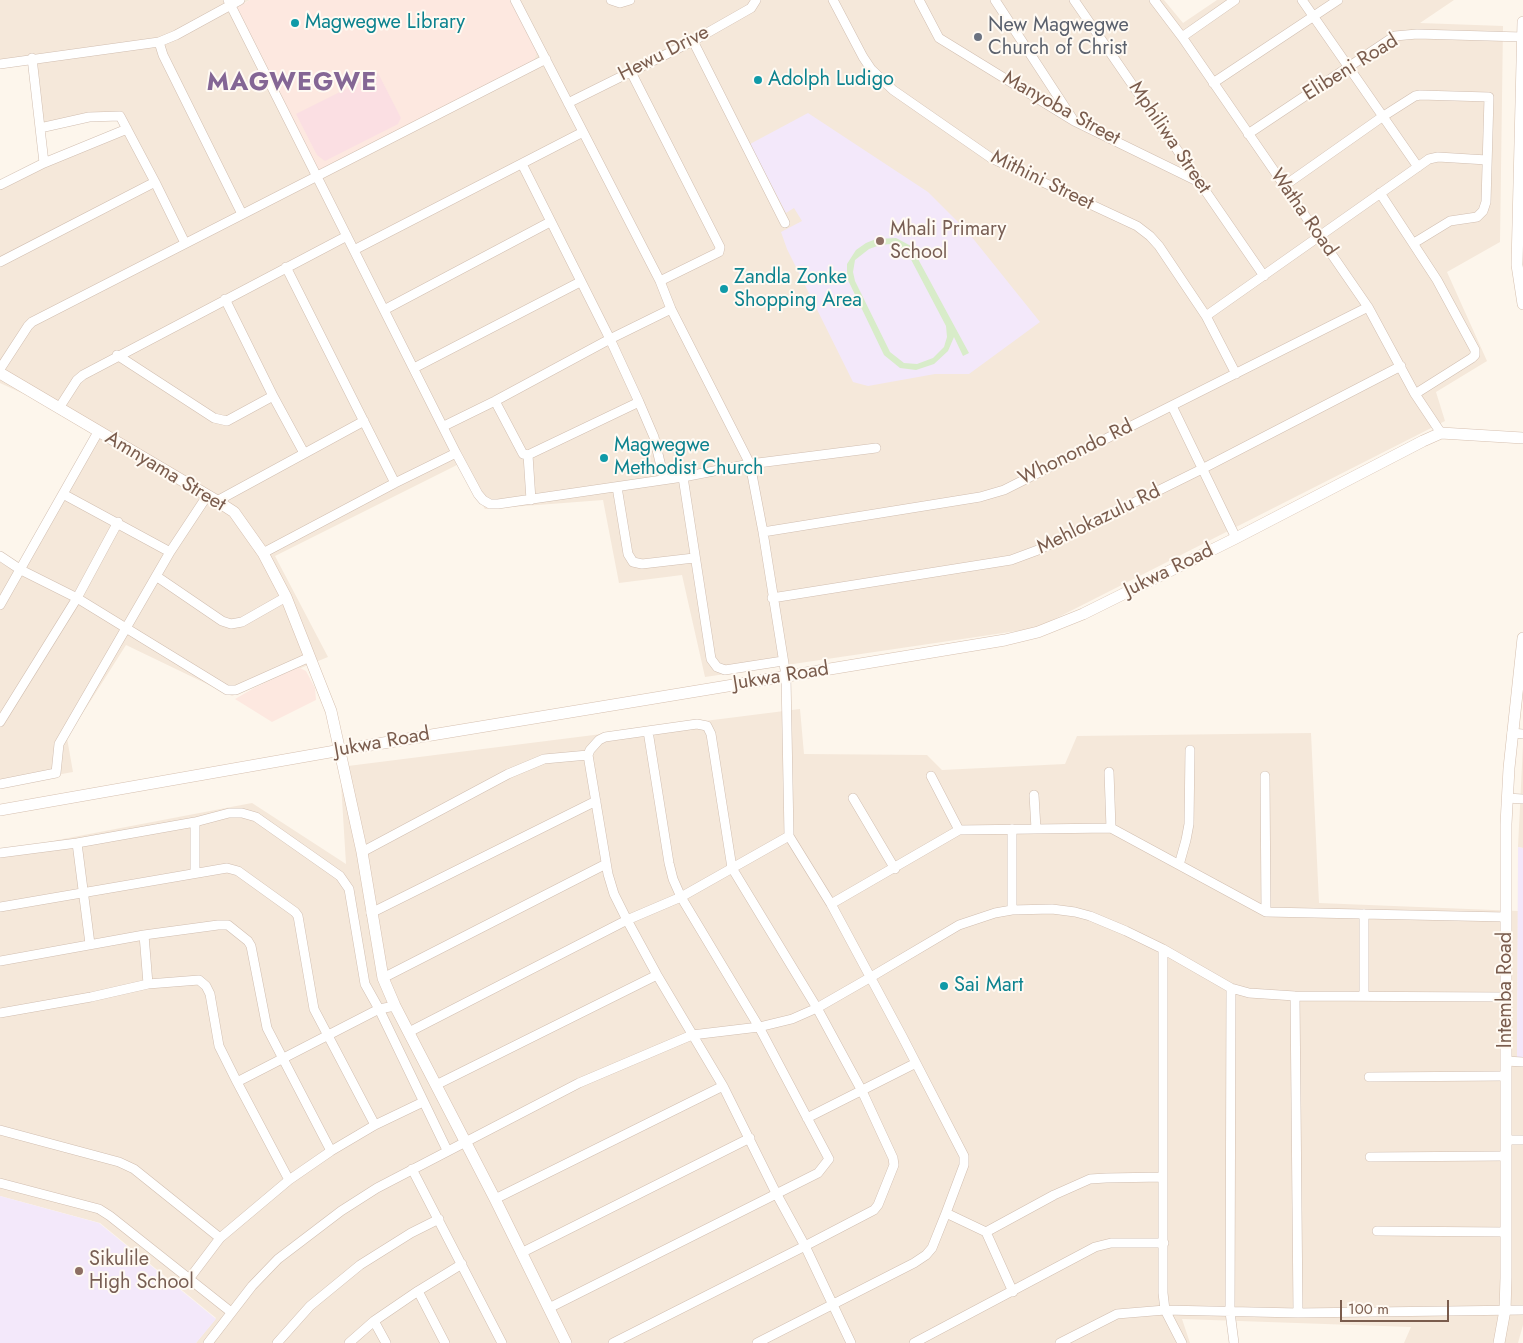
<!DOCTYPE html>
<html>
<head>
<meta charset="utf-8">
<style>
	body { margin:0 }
	#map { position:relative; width:1523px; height:1343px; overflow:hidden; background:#fdf6ec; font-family:Jost,sans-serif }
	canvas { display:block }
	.scale { position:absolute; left:1340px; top:1300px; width:109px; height:22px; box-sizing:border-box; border:2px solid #7a5c4d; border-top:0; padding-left:6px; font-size:15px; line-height:18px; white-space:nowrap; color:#7a5c4d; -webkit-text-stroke:4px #fffaf3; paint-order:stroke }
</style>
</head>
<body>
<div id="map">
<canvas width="1523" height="1343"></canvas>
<div class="scale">100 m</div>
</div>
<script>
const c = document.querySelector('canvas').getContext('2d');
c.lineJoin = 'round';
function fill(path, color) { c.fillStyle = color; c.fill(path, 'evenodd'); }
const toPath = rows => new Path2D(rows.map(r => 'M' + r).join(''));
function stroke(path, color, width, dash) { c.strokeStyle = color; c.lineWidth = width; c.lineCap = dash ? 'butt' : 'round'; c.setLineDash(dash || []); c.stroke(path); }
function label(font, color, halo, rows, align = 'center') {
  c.font = font + ' Jost,sans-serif'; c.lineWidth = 4; c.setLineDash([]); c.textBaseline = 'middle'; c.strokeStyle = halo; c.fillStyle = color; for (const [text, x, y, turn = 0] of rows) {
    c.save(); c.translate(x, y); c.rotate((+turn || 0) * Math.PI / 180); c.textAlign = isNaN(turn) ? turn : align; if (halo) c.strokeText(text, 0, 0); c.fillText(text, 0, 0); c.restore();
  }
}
fill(toPath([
	[0,0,250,0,236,7,537,52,510,0,1164,0,1183,23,1217,0,1454,0,1420,23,1503,26,1500,242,1447,272,1487,361,1436,392,1445,421,1037,628,705,677,682,575,619,583,603,500,485,509,457,465,275,556,328,657,232,696,126,645,67,738,73,772,0,785,0,562,21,575,102,430,0,383,0,188,45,166,131,131,121,114,42,125,33,56,0,62],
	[800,709,804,754,927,755,942,770,1065,764,1077,736,1311,733,1319,903,1518,911,1517,1057,1523,1058,1523,1325,1518,1343,1404,1343,1411,1327,1182,1319,1190,1343,196,1343,216,1318,100,1223,0,1196,0,851,252,803,346,864,340,767],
	[1523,745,1523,848,1518,847]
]), '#f5e8da');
fill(toPath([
	[250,0,510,0,537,52,534,61,318,171,236,8],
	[298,667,306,671,315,688,316,700,272,722,235,699,254,688]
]), '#fde8e0');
fill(toPath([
	[808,113,928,192,967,231,1040,322,969,374,935,374,868,386,853,382,787,249,781,232,802,221,794,208,786,213,750,144],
	[1518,847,1523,848,1523,1058,1517,1057],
	[0,1196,99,1223,216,1319,196,1343,0,1343]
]), '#f3e8fa');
fill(toPath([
	[378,73,401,118,398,124,325,161,317,155,296,114]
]), '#fbdfe3');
fill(toPath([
	[896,238,911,246,969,353,963,356,954,337,948,351,934,364,916,370,900,368,884,355,847,278,847,264,856,250,866,243,876,239],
	[891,244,906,250,946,326,947,337,944,347,933,358,917,364,904,363,890,352,855,281,853,272,855,260,869,249,880,245]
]), '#d8ecc9');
const street = toPath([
	[228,0,456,453,478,494,483,500,490,504,498,504,683,477,750,464,876,448],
	[515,0,660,281,671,309,750,464,763,532,786,676,789,836,831,904,902,1036,964,1156,964,1165,946,1213,932,1248,926,1255,914,1263,757,1343],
	[611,0,620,3,630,0],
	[833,0,863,57,871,69,893,90,991,158,1137,226,1150,236,1159,246,1206,316,1236,374],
	[919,0,939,38,1074,121,1197,181],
	[995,0,1072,118],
	[1074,0,1264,276],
	[1154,0,1182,37,1368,307,1415,394,1441,433],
	[1302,0,1418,167],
	[1182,37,1235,0],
	[693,41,785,223],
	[159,42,163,55,242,214],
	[32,58,40,128],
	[0,64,159,42,176,35,240,0],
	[631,72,720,247,719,252,660,281],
	[1213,83,1338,0],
	[568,103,693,41,751,8,756,0],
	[1248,134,1395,36,1417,34,1523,37],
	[44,163,127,129],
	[522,164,610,339,639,402,654,437,664,479],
	[0,185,44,163,40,128,89,117,120,116,155,182,185,243],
	[1284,186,1382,117,1415,96,1420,95,1489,97,1486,202,1483,211,1477,217,1450,221,1414,243],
	[1380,193,1437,280,1475,350,1475,355,1472,358,1415,394],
	[354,250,583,132],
	[0,262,155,182],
	[286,267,395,483],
	[225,299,273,396,304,453],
	[384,310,550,222],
	[1206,316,1429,159,1438,157,1487,160],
	[117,355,214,418,227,421,273,396],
	[414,368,580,282],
	[0,369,28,326,32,322,546,59],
	[495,401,523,454,528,455,639,402],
	[1172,406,1236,538],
	[59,408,77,380,83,375,347,236],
	[444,426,495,401,610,339,671,309],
	[528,455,531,500],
	[683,477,711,659,717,667,725,670,783,661],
	[617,487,628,554,633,562,642,564,694,558],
	[63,494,170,552],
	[217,501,364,421],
	[763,532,980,497,1004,490,1368,307],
	[263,553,395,483,456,453],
	[0,556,21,570,77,598,227,690,236,690,310,657],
	[156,576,222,621,231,624,242,622,286,597],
	[772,598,1011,560,1038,550,1202,469,1401,366],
	[0,605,98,432],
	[0,722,77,598,118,522],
	[1512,733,1523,734],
	[1109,772,1111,828],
	[931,776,959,830],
	[1265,776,1266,912],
	[0,784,56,773,59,744,170,552,207,496],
	[1034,795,1036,829],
	[853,798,895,869],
	[1507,798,1523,799],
	[1012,829,1012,910],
	[77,843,90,944],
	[362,852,508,774,544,759,588,755],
	[0,853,77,843,195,822,229,813,242,813,256,817,340,876,349,889,365,984,379,1009,447,1150],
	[1179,865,1186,840,1189,824,1190,750],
	[195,873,195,822],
	[831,904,959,830,1111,828,1266,912,1506,917],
	[0,907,227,868,238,871,295,912,298,916,314,1009,375,1125],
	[371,913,596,801],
	[144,935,148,984],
	[1163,949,1163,1293,1165,1310,1182,1343],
	[0,961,144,935,218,925,228,925,248,941,251,946,267,1028,331,1151],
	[383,978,606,864],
	[1231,988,1230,1312,1234,1343],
	[1364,995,1364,914],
	[1295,996,1298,1313],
	[0,1013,91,997,148,984,199,980,206,986,210,994,219,1046,237,1082,289,1180],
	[409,1032,627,920,681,897,789,836],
	[1506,1061,1523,1062],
	[1369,1077,1506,1076],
	[237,1082,379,1009,395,1006],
	[436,1085,657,975],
	[807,1118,916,1063],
	[0,1130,119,1162,134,1169,220,1238],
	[1506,1140,1523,1140],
	[1370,1157,1506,1156],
	[412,1169,502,1343],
	[0,1183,99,1209,110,1216,231,1312],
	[495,1199,723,1086],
	[946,1213,986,1232,1013,1292],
	[1377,1231,1505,1232],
	[986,1232,1054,1195,1090,1179,1106,1178,1163,1177],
	[521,1253,750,1138],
	[189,1279,220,1238,289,1180,331,1151,375,1125,423,1102],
	[418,1291,445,1343],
	[549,1308,818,1173,829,1159,759,1027,681,897,673,879,669,863,648,731],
	[374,1321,386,1343],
	[208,1343,252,1286,278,1259,341,1211,377,1188,579,1083,692,1035,759,1027,792,1019,817,1008,871,977,959,925,995,913,1012,910,1052,909,1075,912,1090,916,1126,931,1163,949,1231,988,1249,993,1295,996,1506,997],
	[277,1343,310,1306,360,1265,411,1233,439,1219],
	[349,1343,374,1321,418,1291,462,1264],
	[613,1343,805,1246,874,1210,878,1205,894,1165,893,1158,862,1091,817,1008,732,868,711,734,707,726,697,724,605,737,599,740,590,750,588,755,608,874,614,894,627,920,657,975,723,1086,776,1193,805,1246,851,1343],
	[914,1343,1095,1247,1111,1243,1164,1243],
	[1060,1343,1117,1314,1165,1310,1298,1313,1523,1310]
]);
const secondary = toPath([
	[1523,22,1517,265,1523,304],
	[0,373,217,501,234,512,263,553,286,597,331,711,362,852,383,978,395,1006,495,1199,566,1343],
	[0,810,341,750,1005,640,1038,632,1083,614,1236,538,1423,441,1441,433,1523,438],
	[1499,1343,1505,1310,1506,1278,1506,824,1509,768,1523,638]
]);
stroke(street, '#d1beb0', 10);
stroke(secondary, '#d6c0b0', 12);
stroke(street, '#fff', 9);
stroke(secondary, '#fff', 11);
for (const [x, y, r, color] of [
	[295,23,5,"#0f9aa8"],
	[978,37,5,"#6b7280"],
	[758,80,5,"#0f9aa8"],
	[880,241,5,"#8d6e63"],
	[724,289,5,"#0f9aa8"],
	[604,458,5,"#0f9aa8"],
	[944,986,5,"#0f9aa8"],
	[79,1271,5,"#8d6e63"]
]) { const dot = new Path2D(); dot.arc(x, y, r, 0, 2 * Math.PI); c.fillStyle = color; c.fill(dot); stroke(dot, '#fffaf3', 2); }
label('20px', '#0d838f', '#fffaf3', [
	["Magwegwe Library",305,23],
	["Adolph Ludigo",768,80],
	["Zandla Zonke",734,278],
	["Shopping Area",734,301],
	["Magwegwe",614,446],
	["Methodist Church",614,469],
	["Sai Mart",954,986]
], 'left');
label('20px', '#5b616d', '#fffaf3', [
	["New Magwegwe",988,26],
	["Church of Christ",988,49]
], 'left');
label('20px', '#7a5c4d', '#fffaf3', [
	["Hewu Drive",664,54,-27],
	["Elibeni Road",1351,68,-32],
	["Manyoba Street",1061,109,29],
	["Mphiliwa Street",1169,138,56],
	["Mithini Street",1042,181,26],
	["Watha Road",1303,213,55],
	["Whonondo Rd",1076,453,-26],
	["Amnyama Street",165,472,31],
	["Mehlokazulu Rd",1099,520,-26],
	["Jukwa Road",1169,571,-26],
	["Jukwa Road",781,677,-9],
	["Jukwa Road",382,743,-10],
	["Intemba Road",1506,990,-90]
]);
label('20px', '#785e54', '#fffaf3', [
	["Mhali Primary",890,230],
	["School",890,253],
	["Sikulile",89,1260],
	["High School",89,1283]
], 'left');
c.letterSpacing = '1px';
label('bold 25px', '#846695', '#fffaf3', [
	["MAGWEGWE",292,84]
]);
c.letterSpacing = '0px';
</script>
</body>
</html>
